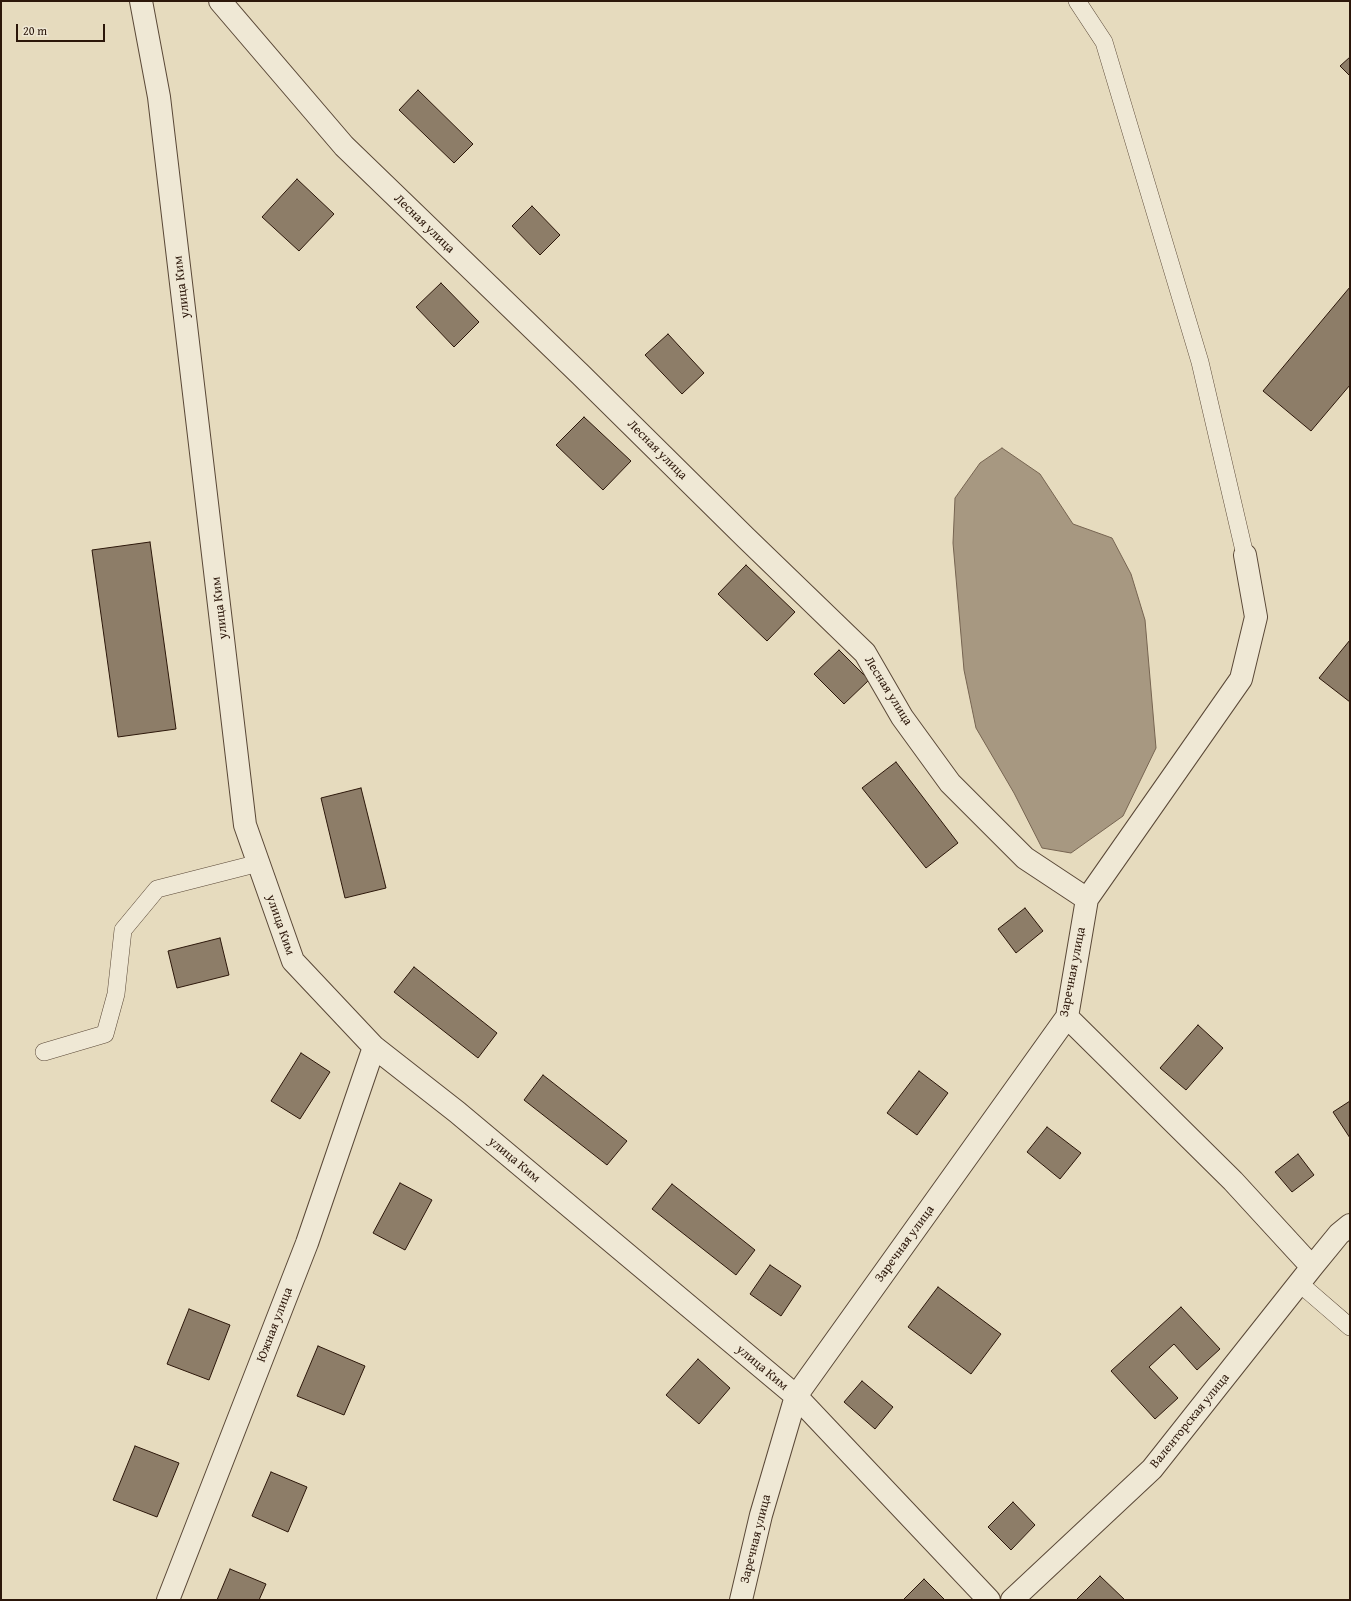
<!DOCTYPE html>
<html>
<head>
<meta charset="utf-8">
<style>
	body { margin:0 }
	#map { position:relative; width:1351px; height:1601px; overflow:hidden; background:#e6dbbe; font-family:"Gentium Book Plus",serif }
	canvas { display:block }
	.frame { position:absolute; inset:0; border:2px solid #2c170a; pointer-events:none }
	.scale { position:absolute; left:16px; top:24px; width:89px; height:18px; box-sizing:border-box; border:2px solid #2c170a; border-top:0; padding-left:5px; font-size:12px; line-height:14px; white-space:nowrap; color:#2c170a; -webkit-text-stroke:3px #efe8d5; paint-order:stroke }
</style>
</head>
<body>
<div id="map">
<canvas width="1351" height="1601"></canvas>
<div class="frame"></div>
<div class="scale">20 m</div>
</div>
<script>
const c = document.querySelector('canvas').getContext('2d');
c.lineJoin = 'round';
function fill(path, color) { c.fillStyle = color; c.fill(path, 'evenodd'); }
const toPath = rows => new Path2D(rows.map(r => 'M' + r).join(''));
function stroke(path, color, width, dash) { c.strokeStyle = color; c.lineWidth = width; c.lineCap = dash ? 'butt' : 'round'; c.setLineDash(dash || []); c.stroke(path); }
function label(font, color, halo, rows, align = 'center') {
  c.font = font + ' "Gentium Book Plus",serif'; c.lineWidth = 4; c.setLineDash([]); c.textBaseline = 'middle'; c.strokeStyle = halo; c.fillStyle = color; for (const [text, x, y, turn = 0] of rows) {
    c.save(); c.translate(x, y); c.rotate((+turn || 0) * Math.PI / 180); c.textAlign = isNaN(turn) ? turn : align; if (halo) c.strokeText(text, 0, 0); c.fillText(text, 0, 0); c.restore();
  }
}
const water = toPath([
	[1002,448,1040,474,1073,524,1112,538,1131,574,1145,620,1156,748,1123,816,1071,853,1042,848,1014,793,976,728,964,670,953,543,955,498,980,463,1002,448]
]);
fill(water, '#a79881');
stroke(water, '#766451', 1);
const building = toPath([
	[1350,57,1350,76,1340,66,1350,57],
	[418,90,473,144,454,163,399,110,418,90],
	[297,179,334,214,299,251,262,217,297,179],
	[532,206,560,235,540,255,512,226,532,206],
	[441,283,479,322,454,347,416,307,441,283],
	[1350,287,1350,385,1311,431,1263,391,1350,287],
	[668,334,704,373,682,394,645,355,668,334],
	[584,417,631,461,603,490,556,445,584,417],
	[150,542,176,729,118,737,92,550,150,542],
	[746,565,795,612,767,641,718,594,746,565],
	[1350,640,1350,702,1319,678,1350,640],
	[839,650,869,680,844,704,814,674,839,650],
	[896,762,958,843,926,868,862,788,896,762],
	[361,788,386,888,345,898,321,798,361,788],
	[1025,908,1043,931,1016,953,998,929,1025,908],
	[220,938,229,975,177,988,168,951,220,938],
	[414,967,497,1033,478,1058,394,992,414,967],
	[1198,1025,1223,1048,1186,1090,1160,1068,1198,1025],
	[301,1053,330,1072,300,1119,271,1101,301,1053],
	[919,1071,948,1093,917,1135,887,1113,919,1071],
	[543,1075,627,1141,607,1165,524,1100,543,1075],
	[1350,1101,1350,1138,1333,1112,1350,1101],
	[1047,1127,1081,1153,1060,1179,1027,1152,1047,1127],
	[1298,1154,1314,1175,1292,1192,1275,1172,1298,1154],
	[400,1183,432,1200,405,1250,373,1233,400,1183],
	[672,1184,755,1250,736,1275,652,1209,672,1184],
	[770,1265,801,1286,781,1316,750,1294,770,1265],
	[938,1287,1001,1334,971,1374,908,1327,938,1287],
	[1181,1307,1220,1349,1197,1370,1174,1344,1149,1367,1178,1398,1155,1419,1111,1371,1181,1307],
	[189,1309,230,1325,209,1380,167,1364,189,1309],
	[318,1346,365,1366,344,1415,297,1396,318,1346],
	[698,1359,730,1388,699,1424,666,1395,698,1359],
	[862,1381,893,1407,875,1429,844,1402,862,1381],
	[135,1446,179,1463,157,1517,113,1500,135,1446],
	[271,1472,307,1487,288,1532,252,1516,271,1472],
	[1013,1502,1035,1525,1011,1550,988,1527,1013,1502],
	[230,1569,266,1584,259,1600,217,1600,230,1569],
	[1100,1576,1125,1600,1076,1600,1100,1576],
	[924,1579,945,1600,903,1600,924,1579]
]);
fill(building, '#8d7d68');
stroke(building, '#2c170a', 1);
const lane = toPath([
	[1077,1,1104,42,1200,362,1245,555],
	[44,1052,105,1034,116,994,123,930,157,889,259,863],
	[1299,1283,1350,1327]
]);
const street = toPath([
	[141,1,159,97,245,825,293,961,374,1047,457,1112,796,1396,989,1600],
	[220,1,344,146,581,375,745,537,865,653,902,717,950,783,1025,858,1087,899],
	[1067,1017,1233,1181,1312,1267],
	[168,1600,307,1243,374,1047],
	[741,1600,761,1515,796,1396,1067,1017,1087,899,1241,679,1256,617,1245,555],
	[1012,1600,1152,1469,1312,1267,1339,1234,1350,1225]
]);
stroke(lane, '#5a4837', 18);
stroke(street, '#5a4837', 24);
stroke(lane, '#efe8d5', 17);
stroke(street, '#efe8d5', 22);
label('13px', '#2c170a', '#efe8d5', [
	["Лесная улица",424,224,44],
	["улица Ким",182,287,-97],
	["Лесная улица",657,450,45],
	["улица Ким",220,608,-97],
	["Лесная улица",888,691,58],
	["улица Ким",280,925,71],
	["Заречная улица",1073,972,-79],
	["улица Ким",514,1160,40],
	["Заречная улица",905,1244,-54],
	["Южная улица",275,1325,-69],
	["улица Ким",762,1368,40],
	["Валенторская улица",1190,1421,-51],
	["Заречная улица",756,1539,-76]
]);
</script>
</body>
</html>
